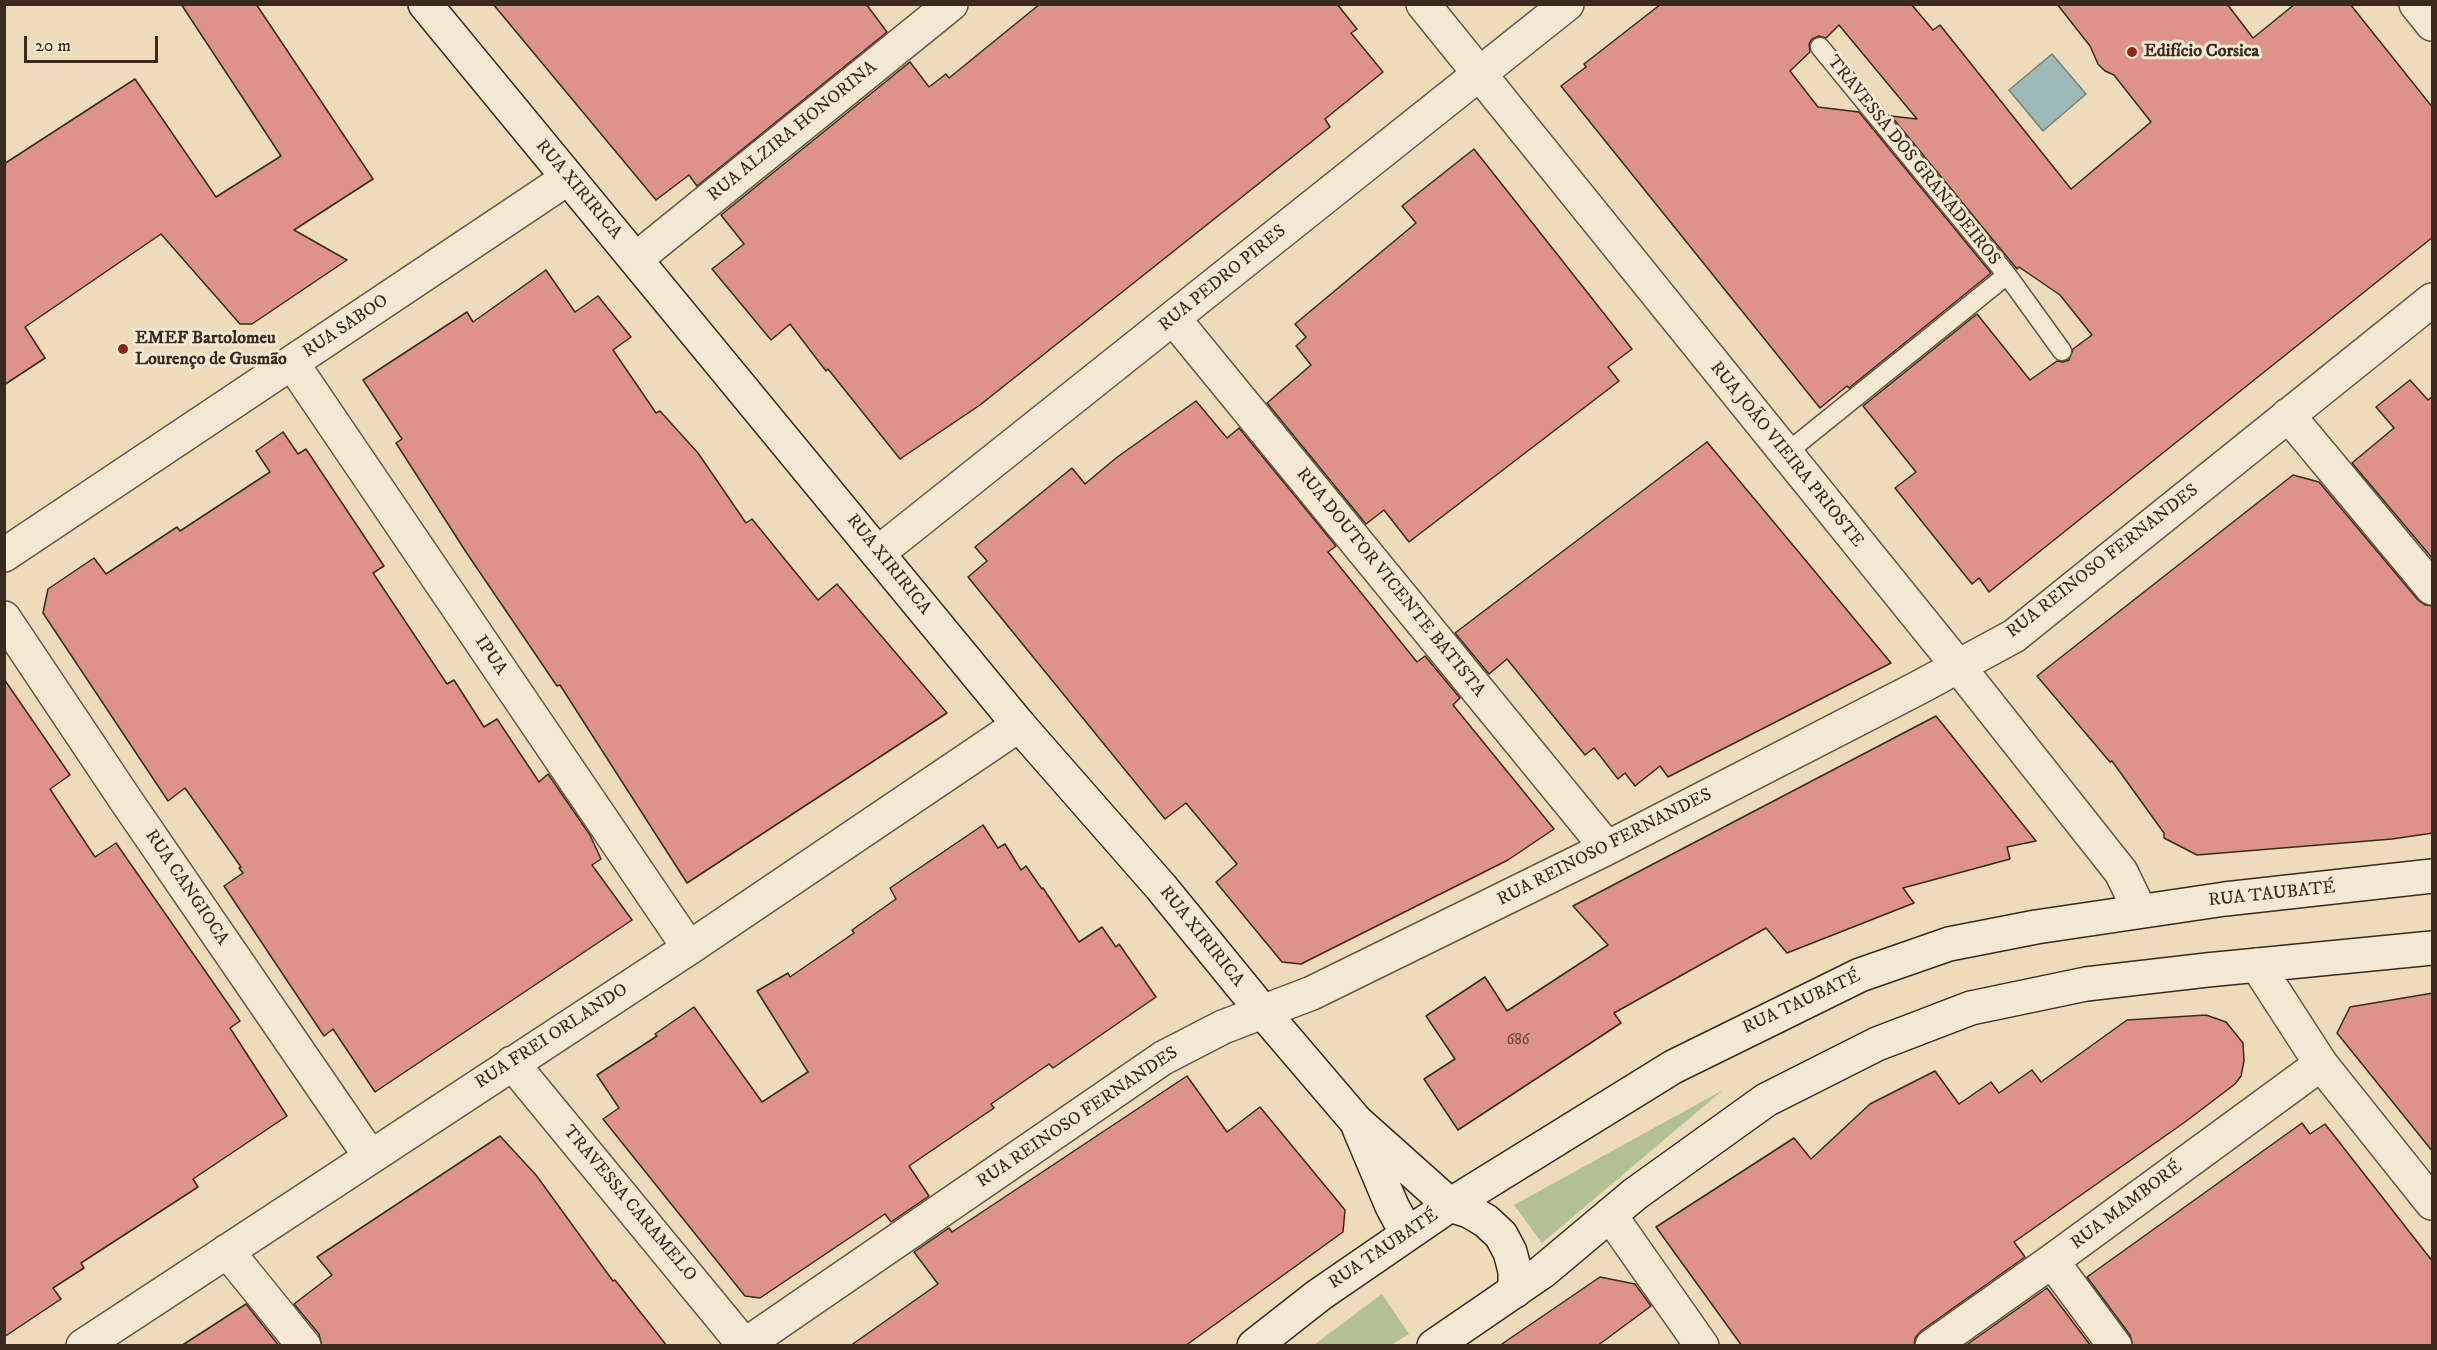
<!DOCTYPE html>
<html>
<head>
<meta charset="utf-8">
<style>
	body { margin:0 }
	#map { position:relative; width:2437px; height:1350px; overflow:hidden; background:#eddbba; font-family:"IM FELL DW Pica",serif }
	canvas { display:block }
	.frame { position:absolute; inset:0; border:6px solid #392a1d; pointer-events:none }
	.scale { position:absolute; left:24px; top:36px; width:134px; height:27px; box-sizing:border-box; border:3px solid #392a1d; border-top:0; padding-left:8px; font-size:18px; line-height:21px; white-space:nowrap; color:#392a1d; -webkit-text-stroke:4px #f3e8d2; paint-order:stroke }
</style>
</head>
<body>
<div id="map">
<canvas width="2437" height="1350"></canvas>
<div class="frame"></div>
<div class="scale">20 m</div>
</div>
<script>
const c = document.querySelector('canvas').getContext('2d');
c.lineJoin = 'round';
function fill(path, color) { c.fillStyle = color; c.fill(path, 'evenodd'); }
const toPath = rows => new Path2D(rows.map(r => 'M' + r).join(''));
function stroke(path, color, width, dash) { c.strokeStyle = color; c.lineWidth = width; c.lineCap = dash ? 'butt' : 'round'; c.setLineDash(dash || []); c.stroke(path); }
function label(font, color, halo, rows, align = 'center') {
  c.font = font + ' "IM FELL DW Pica",serif'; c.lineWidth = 6; c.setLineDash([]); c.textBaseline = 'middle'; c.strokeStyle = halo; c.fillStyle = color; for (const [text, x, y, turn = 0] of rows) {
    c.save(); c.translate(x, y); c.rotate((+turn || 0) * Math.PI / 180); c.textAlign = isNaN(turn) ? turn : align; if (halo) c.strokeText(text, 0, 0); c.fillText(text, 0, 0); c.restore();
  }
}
fill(toPath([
	[1723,1090,1542,1243,1514,1205],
	[1382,1294,1409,1334,1391,1345,1314,1345]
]), '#b2c194');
const water = toPath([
	[2052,54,2086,94,2043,131,2009,90,2052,54]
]);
fill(water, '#9cb9b8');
stroke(water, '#74807a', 1.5);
const building = toPath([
	[181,4,256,4,373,179,294,230,347,260,252,324,240,324,161,234,25,327,45,358,4,385,4,164,135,79,216,197,281,156,181,4],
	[493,4,866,4,887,32,697,186,689,175,656,200,493,4],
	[1040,4,1337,4,1357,29,1351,33,1383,72,1325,119,1330,127,980,405,900,459,828,369,826,371,790,324,771,340,712,269,744,244,721,215,910,62,929,87,946,74,949,78,1040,4],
	[1661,4,1911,4,1933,30,1940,25,2071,189,2151,122,2114,75,2105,71,2098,64,2090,46,2057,4,2227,4,2253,38,2295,4,2350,4,2433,108,2433,237,1989,592,1979,578,1972,584,1895,488,1916,472,1863,406,1977,314,2030,380,2057,361,2063,362,2069,360,2073,349,2092,335,2060,295,2019,267,2017,269,1891,116,1917,119,1839,25,1826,38,1819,36,1812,39,1809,44,1810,52,1790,71,1818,107,1859,112,1991,273,1849,388,1847,386,1820,408,1561,86,1586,67,1584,64,1661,4],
	[1474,149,1632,349,1608,367,1619,381,1409,542,1384,510,1366,524,1267,403,1311,365,1296,346,1306,337,1295,324,1416,223,1402,206,1474,149],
	[546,270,575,312,598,296,631,337,613,350,656,413,660,411,698,453,746,523,752,519,818,600,837,584,947,713,687,883,560,685,557,686,466,552,396,443,402,439,363,380,467,312,473,322,546,270],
	[2410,380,2428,400,2433,396,2433,559,2352,463,2394,428,2376,407,2410,380],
	[1196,401,1227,438,1239,428,1336,546,1328,552,1417,662,1425,656,1460,698,1453,705,1554,829,1508,860,1301,964,1282,962,1216,882,1237,864,1186,803,1165,819,968,577,987,561,975,547,1072,468,1085,484,1116,458,1196,401],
	[283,432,298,454,306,449,384,566,373,573,447,684,454,680,484,727,497,719,539,782,548,774,590,835,601,859,592,865,632,920,375,1092,333,1029,324,1036,224,886,243,873,239,868,241,867,185,788,168,801,43,613,48,589,94,558,106,574,177,527,180,531,270,472,256,451,283,432],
	[1707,442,1891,663,1668,777,1660,766,1635,786,1625,773,1618,779,1594,748,1585,755,1507,659,1489,674,1455,633,1707,442],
	[2293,475,2319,482,2418,600,2425,605,2433,606,2433,833,2392,839,2197,855,2164,838,2164,833,2112,761,2110,762,2037,676,2293,475],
	[4,679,70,775,50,789,95,857,116,843,240,1021,230,1028,287,1116,193,1179,198,1187,81,1263,84,1268,53,1288,61,1299,4,1337,4,679],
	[1936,716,2036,841,2007,847,2010,859,1903,888,1914,903,1787,953,1766,928,1614,1013,1621,1023,1458,1130,1424,1079,1455,1059,1426,1016,1485,977,1507,1011,1608,945,1573,906,1936,716],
	[983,825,998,848,1005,844,1021,870,1026,866,1042,889,1043,888,1079,942,1102,927,1116,947,1119,944,1156,997,1053,1068,1049,1064,991,1104,994,1108,909,1166,929,1196,891,1222,885,1214,760,1298,745,1296,603,1119,619,1108,597,1075,657,1036,655,1034,694,1007,762,1102,808,1072,757,991,788,973,790,977,854,933,852,930,896,899,890,888,983,825],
	[2433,993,2433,1152,2337,1033,2350,1007,2433,993],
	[2206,1015,2226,1022,2243,1043,2244,1061,2241,1076,2235,1084,2185,1122,2014,1242,2025,1257,1921,1331,1915,1338,1914,1346,1742,1346,1656,1227,1794,1138,1811,1159,1870,1104,1935,1071,1959,1104,1991,1082,1999,1093,2032,1070,2041,1082,2127,1020,2206,1015],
	[1187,1076,1227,1132,1260,1107,1345,1210,1343,1232,1185,1346,850,1346,938,1284,914,1252,949,1228,952,1232,1187,1076],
	[2302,1123,2310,1134,2325,1124,2433,1262,2433,1346,2133,1346,2130,1335,2087,1277,2302,1123],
	[500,1136,536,1175,613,1281,615,1280,667,1346,322,1346,319,1334,294,1304,332,1275,317,1257,500,1136],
	[1600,1277,1635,1284,1651,1306,1597,1346,1499,1346,1600,1277],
	[2047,1288,2091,1346,1965,1346,2047,1288],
	[246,1304,279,1346,181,1346,246,1304]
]);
fill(building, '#dd9387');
stroke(building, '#392a1d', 1.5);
const lane = toPath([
	[1820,47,2007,275,2062,351],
	[1785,454,2007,275]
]);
const street = toPath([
	[1423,4,1958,666,2121,872,2140,911],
	[2416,4,2432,24],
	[636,259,951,4],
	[1174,319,1607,848],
	[292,363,689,948],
	[2288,415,2432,588],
	[878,553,1567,4],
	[4,555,568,178],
	[4,618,125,799,370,1156],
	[2257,965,2321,1064,2432,1203],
	[512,1063,745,1346],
	[1610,1215,1702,1346],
	[227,1251,304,1346],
	[2052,1261,2115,1346],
	[745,1345,1163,1058,1223,1027,1312,993,1607,848,1918,688,2014,636,2432,300],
	[83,1346,689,948,1019,725],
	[1932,1346,2052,1261,2321,1064]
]);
const secondary = toPath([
	[425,4,1019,725,1161,887,1263,1012,1356,1121,1450,1205,1469,1211,1486,1221,1501,1235,1510,1252,1515,1271,1515,1291],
	[1359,1128,1392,1206,1407,1234],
	[1254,1346,1319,1295,1450,1205,1673,1067,1860,975,1949,944,2036,927,2225,899,2432,876],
	[1434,1346,1542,1272,1635,1194,1766,1100,1877,1044,1971,1008,2086,984,2207,970,2432,948]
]);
stroke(lane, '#665644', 21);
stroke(street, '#665644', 36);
stroke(secondary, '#392a1d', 36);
stroke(lane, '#f3e8d2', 18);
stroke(street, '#f3e8d2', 33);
stroke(secondary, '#f3e8d2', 33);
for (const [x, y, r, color] of [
	[2132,52,6,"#8f2418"],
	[123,349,6,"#8f2418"]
]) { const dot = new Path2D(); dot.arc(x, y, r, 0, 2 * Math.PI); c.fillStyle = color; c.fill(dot); stroke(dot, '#f3e8d2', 2); }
label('15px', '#624438', null, [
	["686",1518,1041]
]);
label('bold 18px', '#392a1d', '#f3e8d2', [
	["Edifício Corsica",2144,52],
	["EMEF Bartolomeu",135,339],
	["Lourenço de Gusmão",135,360]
], 'left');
label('18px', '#392a1d', '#f3e8d2', [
	["RUA ALZIRA HONORINA",793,132,-39],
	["TRAVESSA DOS GRANADEIROS",1913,161,51],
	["RUA XIRIRICA",578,190,50],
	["RUA PEDRO PIRES",1223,279,-39],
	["RUA SABOO",346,327,-34],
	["RUA JOÃO VIEIRA PRIOSTE",1786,455,51],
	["RUA REINOSO FERNANDES",2103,562,-38],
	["RUA XIRIRICA",888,565,51],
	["RUA DOUTOR VICENTE BATISTA",1390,583,51],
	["IPUA",490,656,56],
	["RUA REINOSO FERNANDES",1605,848,-27],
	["RUA CANGIOCA",186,888,56],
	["RUA TAUBATÉ",2272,895,-6],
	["RUA XIRIRICA",1201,937,51],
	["RUA TAUBATÉ",1802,1003,-25],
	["RUA FREI ORLANDO",552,1037,-33],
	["RUA REINOSO FERNANDES",1078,1118,-34],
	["TRAVESSA CARAMELO",629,1204,50],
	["RUA MAMBORÉ",2127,1206,-37],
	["RUA TAUBATÉ",1384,1250,-34]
]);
</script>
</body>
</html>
